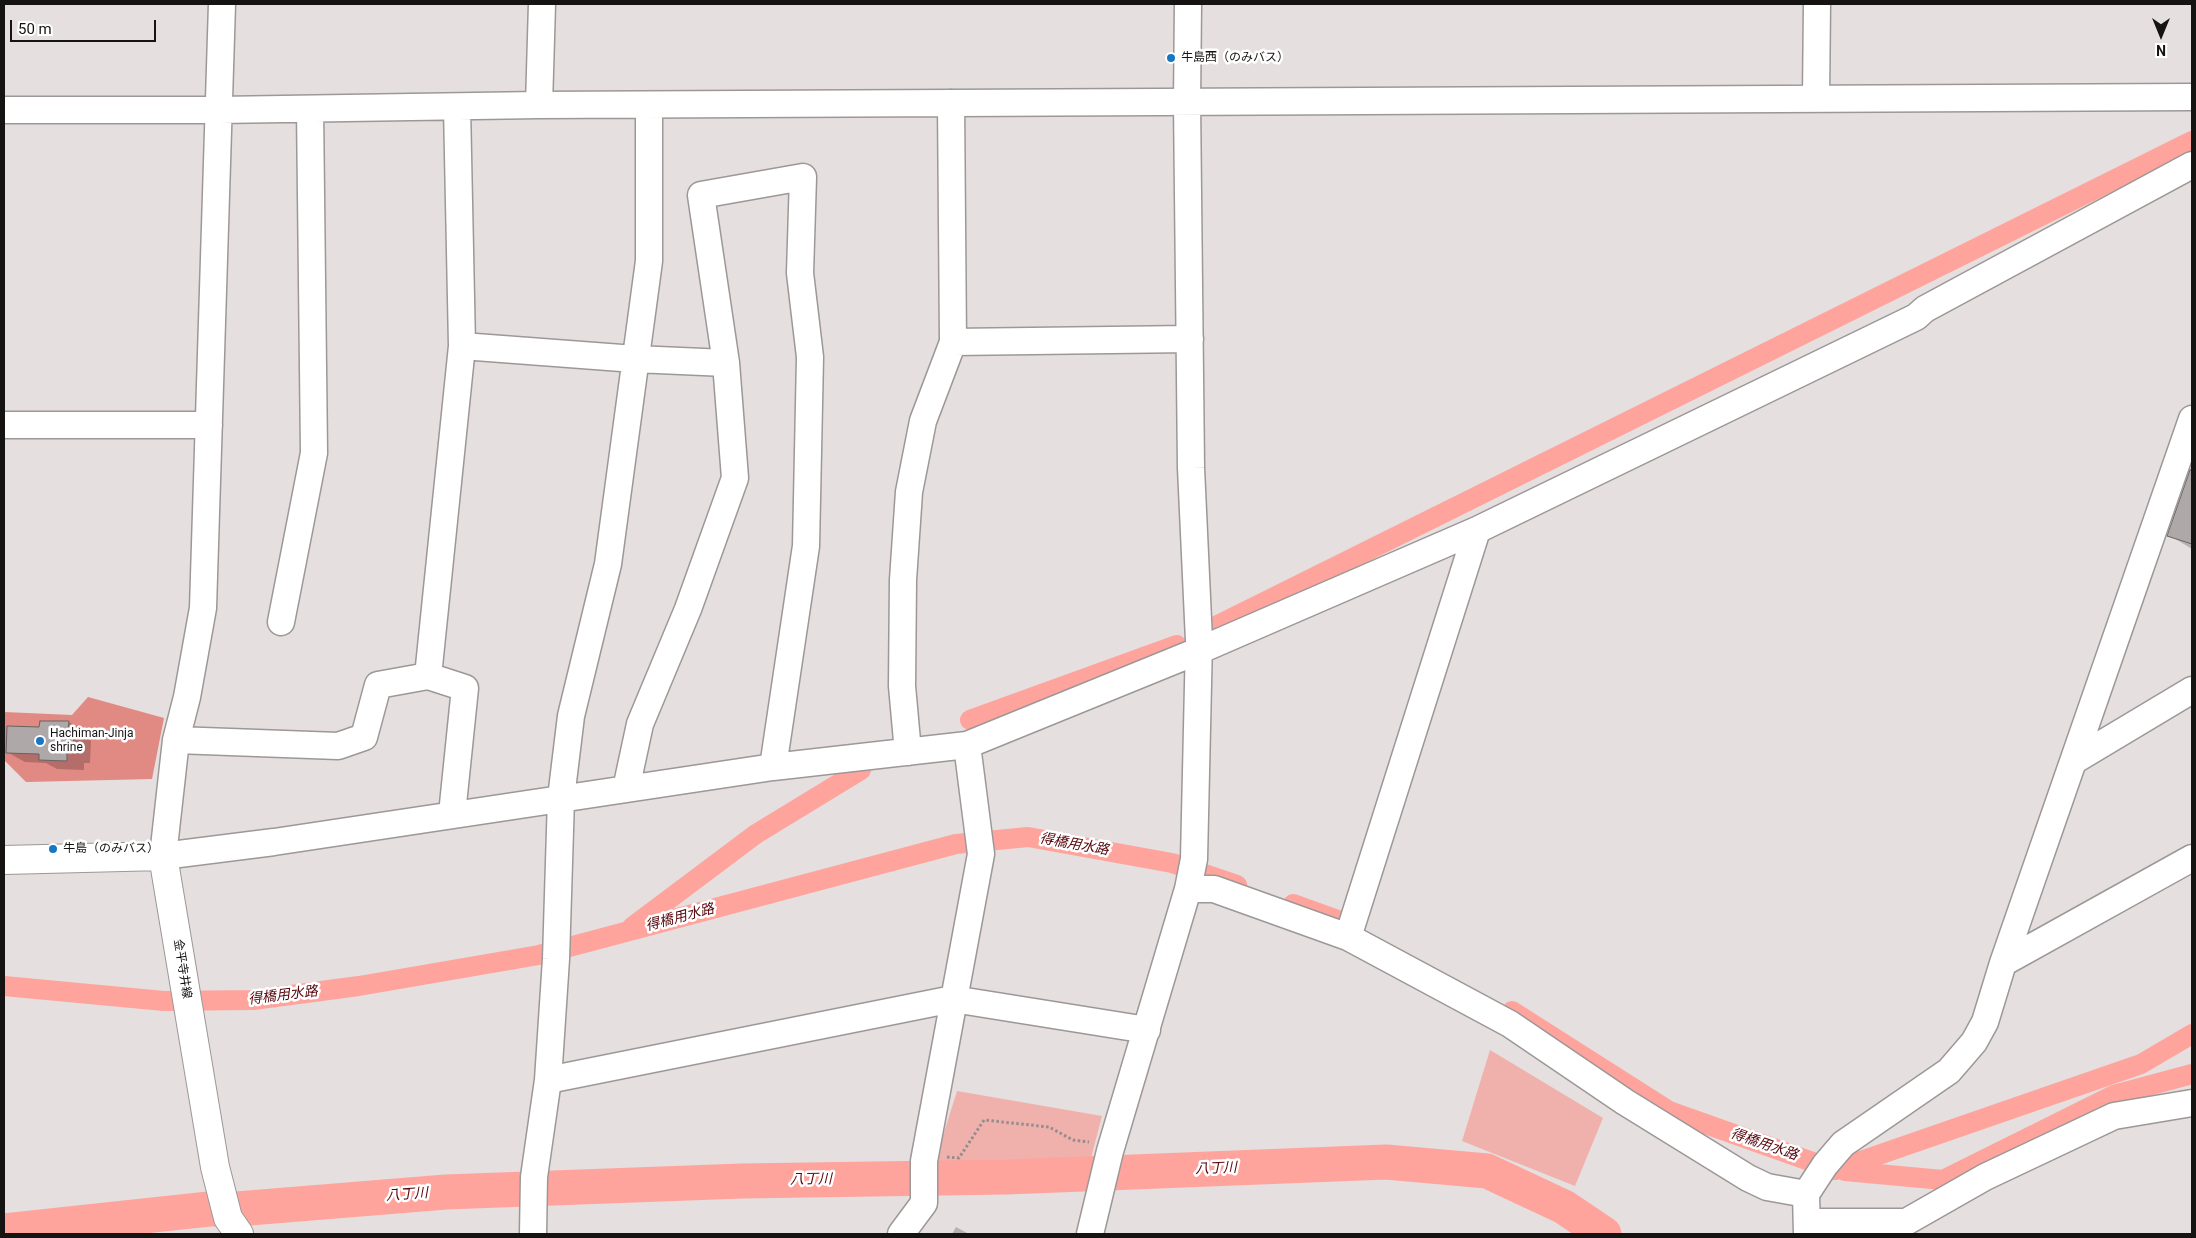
<!DOCTYPE html>
<html>
<head>
<meta charset="utf-8">
<style>
	body { margin:0 }
	#map { position:relative; width:2196px; height:1238px; overflow:hidden; background:#e5dfdf; font-family:Roboto,sans-serif }
	canvas { display:block }
	.frame { position:absolute; inset:0; border:5px solid #161413; pointer-events:none }
	.north { position:absolute; left:2136px; top:10px; width:50px; height:50px; -webkit-text-stroke:4px #fff; paint-order:stroke; rotate:180deg; font-size:14px; font-weight:700; line-height:20px; text-align:center; color:#161413 }
	.north::after { content:''; display:block; margin:auto; width:18px; height:22px; background:#161413; clip-path:polygon(50% 0,100% 100%,50% 72%,0 100%) }
	.scale { position:absolute; left:10px; top:20px; width:146px; height:22px; box-sizing:border-box; border:2px solid #161413; border-top:0; padding-left:6px; font-size:15px; line-height:18px; white-space:nowrap; color:#161413; -webkit-text-stroke:4px #fff; paint-order:stroke }
</style>
</head>
<body>
<div id="map">
<canvas width="2196" height="1238"></canvas>
<div class="frame"></div>
<div class="north">N</div>
<div class="scale">50 m</div>
</div>
<script>
const c = document.querySelector('canvas').getContext('2d');
c.lineJoin = 'round';
function fill(path, color) { c.fillStyle = color; c.fill(path, 'evenodd'); }
const toPath = rows => new Path2D(rows.map(r => 'M' + r).join(''));
function stroke(path, color, width, dash) { c.strokeStyle = color; c.lineWidth = width; c.lineCap = dash ? 'butt' : 'round'; c.setLineDash(dash || []); c.stroke(path); }
function label(font, color, halo, rows, align = 'center') {
  c.font = font + ' Roboto,"Noto Sans JP",sans-serif'; c.lineWidth = 5; c.setLineDash([]); c.textBaseline = 'middle'; c.strokeStyle = halo; c.fillStyle = color; for (const [text, x, y, turn = 0] of rows) {
    c.save(); c.translate(x, y); c.rotate((+turn || 0) * Math.PI / 180); c.textAlign = isNaN(turn) ? turn : align; if (halo) c.strokeText(text, 0, 0); c.fillText(text, 0, 0); c.restore();
  }
}
fill(toPath([
	[1490,1050,1603,1118,1575,1186,1462,1141],
	[957,1091,1102,1116,1090,1162,934,1165]
]), '#f0b1ac');
fill(toPath([
	[88,697,164,718,152,779,26,782,4,760,4,712,72,715]
]), '#e18983');
fill(toPath([
	[2192,465,2192,549,2169,535],
	[69,722,86,732,85,737,91,741,90,763,84,763,84,770,57,769,46,763,25,762,7,752,40,729],
	[956,1227,969,1234,952,1234]
]), '#0003');
stroke(toPath([
	[1212,628,2192,141],
	[970,720,1177,645],
	[1293,904,1343,922],
	[632,927,756,834,861,770],
	[4,986,164,1001,253,1000,359,986,539,955,956,844,1028,837,1172,863,1237,885],
	[1512,1011,1669,1111,1835,1170,2141,1064,2192,1034],
	[1845,1171,1943,1180,2114,1095,2192,1074]
]), '#fea49d', 20);
stroke(toPath([
	[4,1231,209,1209,237,1209,446,1192,742,1181,1007,1177,1386,1162,1487,1171,1564,1207,1604,1234]
]), '#fea49d', 35);
const building = toPath([
	[2190,470,2192,470,2192,544,2167,536,2190,470],
	[40,721,69,721,68,729,74,729,73,753,67,753,67,761,39,760,39,754,6,753,7,726,39,727,40,721]
]);
fill(building, '#aea9a8');
stroke(building, '#686362', 1);
const minor = toPath([
	[222,4,203,608,187,697,176,740,163,856,274,842,773,767,967,745,1198,651,1477,530,1916,317,1925,309,2192,165],
	[1816,98,1817,4],
	[539,105,542,4],
	[4,110,219,110,539,105,2192,97],
	[953,342,1190,339],
	[462,346,635,359,726,363],
	[4,425,209,425],
	[281,622,314,453,310,109],
	[176,740,338,746,364,737,378,685,428,676],
	[908,752,902,686,903,580,909,492,923,421,953,342,951,103],
	[2075,760,2192,690],
	[626,789,640,724,688,609,735,478,726,363,701,195,803,177,800,273,810,357,806,546,773,767],
	[452,814,465,688,428,676,462,346,457,107],
	[1188,889,1214,889,1348,937,1510,1024,1625,1102,1748,1178,1767,1187,1806,1194],
	[1348,937,1477,530],
	[2003,963,2192,858],
	[548,1080,953,999,1147,1030],
	[1807,1222,1906,1222,1985,1177,2114,1116,2192,1103],
	[533,1234,534,1177,548,1080,556,959,561,798,571,716,608,564,649,261,649,106],
	[901,1234,924,1203,924,1161,981,854,967,745],
	[1090,1234,1110,1151,1188,889,1194,859,1199,641,1191,468,1187,102,1188,4],
	[1807,1234,1806,1194,1825,1165,1843,1144,1949,1071,1974,1042,1985,1022,2003,963,2192,419]
]);
const major = toPath([
	[4,860,163,856,215,1167,228,1218,239,1234]
]);
stroke(minor, '#9d9897', 29);
stroke(major, '#9d9897', 30);
stroke(toPath([
	[947,1157,959,1158,984,1120,1049,1127,1073,1140,1089,1142]
]), '#938e8e', 3, [2.5, 2.5]);
stroke(minor, '#fff', 26);
stroke(major, '#fff', 28);
for (const [x, y, r, color] of [
	[1171,58,5,"#1877c3"],
	[40,741,5,"#1877c3"],
	[53,849,5,"#1877c3"]
]) { const dot = new Path2D(); dot.arc(x, y, r, 0, 2 * Math.PI); c.fillStyle = color; c.fill(dot); stroke(dot, '#fff', 2); }
label('12px', '#161413', '#fff', [
	["牛島西（のみバス）",1181,58],
	["Hachiman-Jinja",50,734],
	["shrine",50,748],
	["牛島（のみバス）",63,849]
], 'left');
label('12px', '#161413', '#fff', [
	["金平寺井線",182,969,81]
]);
label('italic 14px', '#55050b', '#fff', [
	["得橋用水路",1074,845,10],
	["得橋用水路",680,918,-15],
	["得橋用水路",283,996,-7],
	["得橋用水路",1764,1145,19],
	["八丁川",1216,1169,-2],
	["八丁川",811,1180,-1],
	["八丁川",407,1195,-4]
]);
</script>
</body>
</html>
